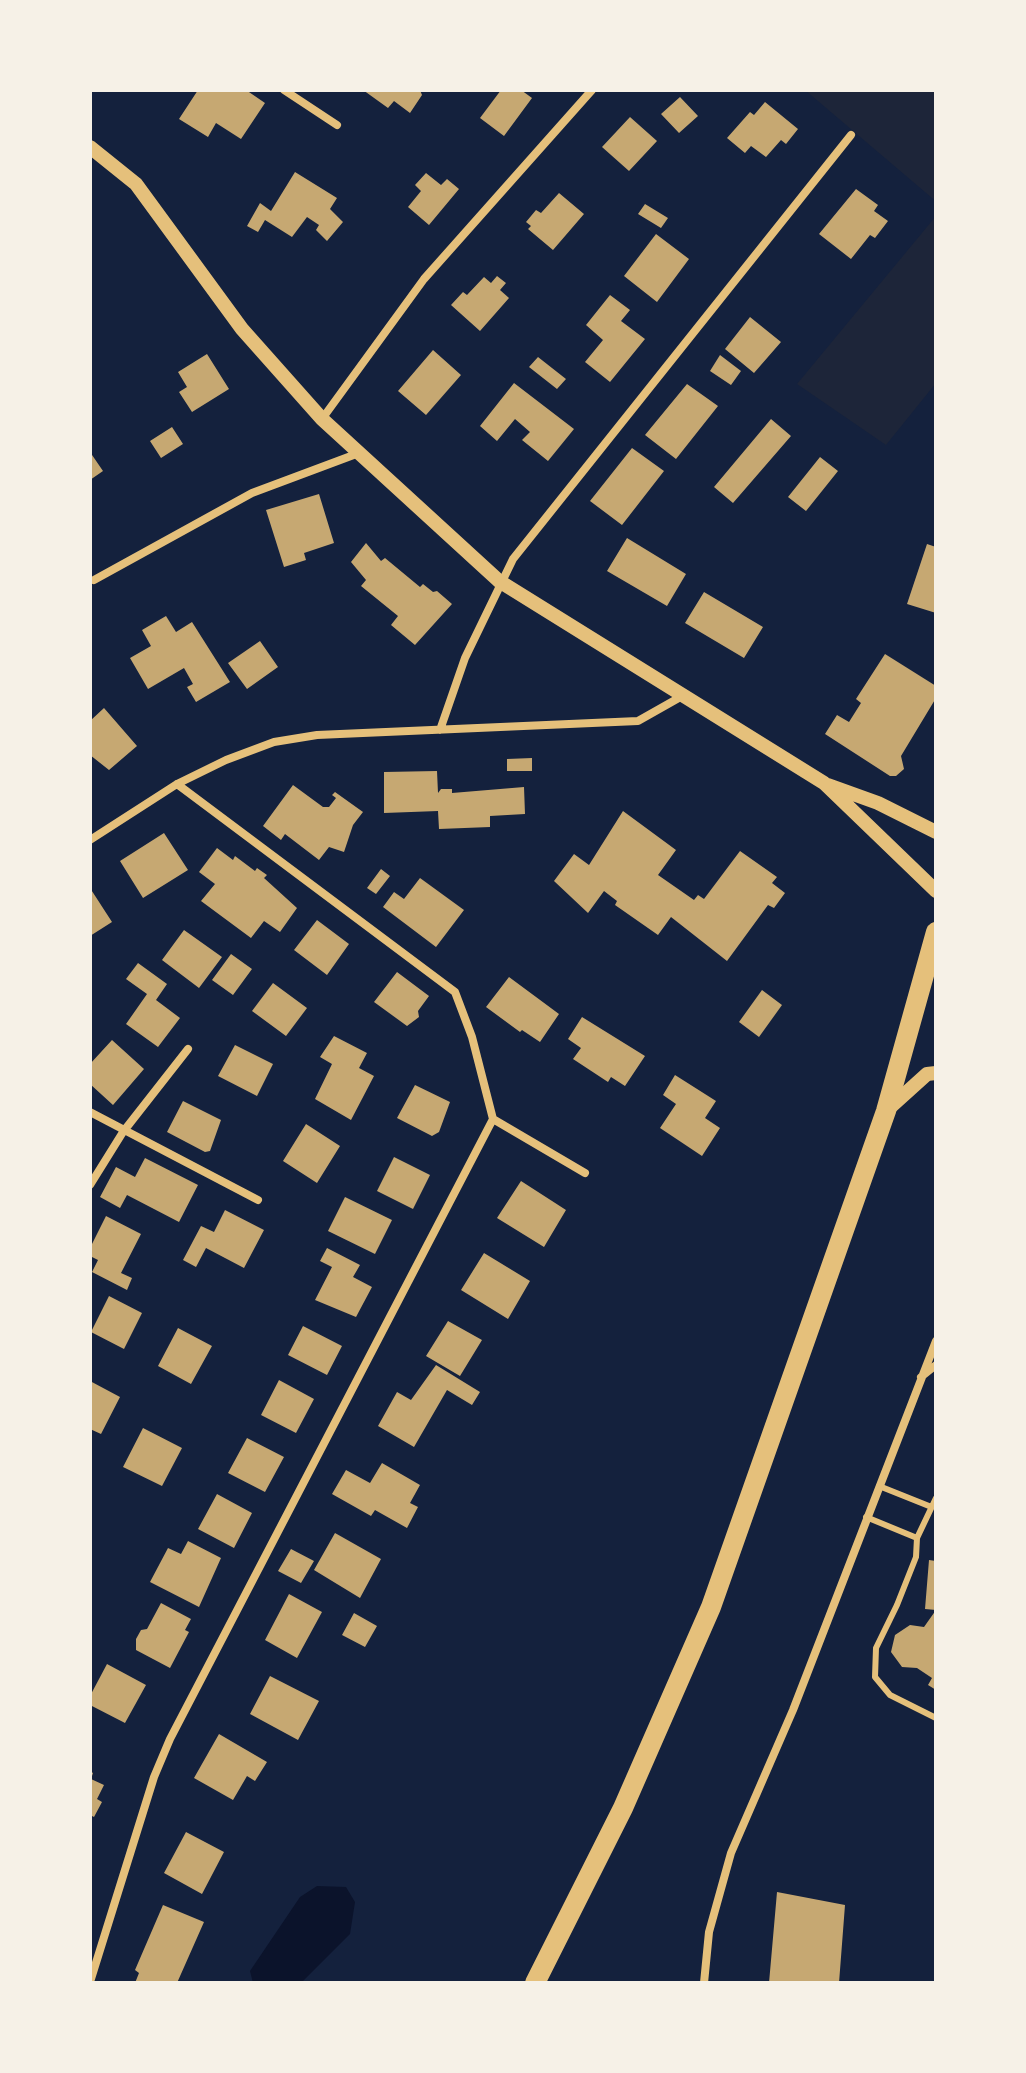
<!DOCTYPE html>
<html>
<head>
<meta charset="utf-8">
<style>
	body { margin:0 }
	#map { position:relative; width:1026px; height:2073px; overflow:hidden; background:#14213d; font-family:Poppins,sans-serif }
	canvas { display:block }
	.frame { position:absolute; inset:0; border:92px solid #f6f1e7; pointer-events:none }
</style>
</head>
<body>
<div id="map">
<canvas width="1026" height="2073"></canvas>
<div class="frame"></div>
</div>
<script>
const c = document.querySelector('canvas').getContext('2d');
c.lineJoin = 'round';
function fill(path, color) { c.fillStyle = color; c.fill(path, 'evenodd'); }
const toPath = rows => new Path2D(rows.map(r => 'M' + r).join(''));
function stroke(path, color, width, dash) { c.strokeStyle = color; c.lineWidth = width; c.lineCap = dash ? 'butt' : 'round'; c.setLineDash(dash || []); c.stroke(path); }
fill(toPath([
	[805,90,936,90,936,201,932,198],
	[936,216,936,383,886,445,797,384]
]), '#1d2539');
fill(toPath([
	[317,1886,346,1887,355,1902,350,1934,301,1983,253,1983,250,1971,300,1897]
]), '#0b132b');
fill(toPath([
	[198,90,246,90,265,103,241,139,216,123,208,137,179,119],
	[363,90,420,90,422,95,410,113,394,101,388,108],
	[501,90,521,90,532,98,504,136,480,118],
	[680,97,698,116,679,133,661,114],
	[765,102,798,129,786,144,781,140,766,157,751,146,745,153,727,138,750,112,754,115],
	[630,117,657,141,629,171,602,147],
	[295,172,337,198,330,209,343,222,327,241,316,230,319,225,307,217,292,237,265,220,258,232,247,226,260,203,271,211],
	[426,173,441,185,447,179,459,189,429,225,408,207,421,191,415,185],
	[856,189,878,205,874,211,888,221,875,238,870,235,851,259,819,234],
	[559,193,584,214,553,250,528,229,531,226,526,222,536,210,541,213],
	[645,204,668,218,661,228,638,214],
	[656,234,689,259,657,302,624,276],
	[497,276,506,283,500,290,509,298,480,331,451,305,463,292,467,295,484,277,491,283],
	[610,295,630,310,621,321,645,339,610,382,585,362,603,340,586,325],
	[750,317,781,342,754,373,725,349],
	[433,350,461,375,426,415,398,391],
	[207,354,229,389,192,412,179,392,187,387,178,372],
	[720,355,741,371,731,385,710,371],
	[538,357,566,379,557,389,529,367],
	[514,383,574,429,548,461,522,440,530,432,515,419,497,441,480,426],
	[687,384,718,406,676,459,645,435],
	[771,419,791,436,733,503,714,487],
	[172,427,183,444,161,458,150,441],
	[632,448,664,471,622,525,590,501],
	[90,452,103,471,90,480],
	[820,457,838,471,806,511,788,497],
	[319,494,334,543,304,553,306,560,284,567,266,510],
	[627,538,686,574,667,606,607,571],
	[366,543,381,561,385,558,420,587,423,584,433,592,437,591,452,604,415,645,391,625,398,616,361,586,366,580,351,562],
	[927,544,936,547,936,613,907,604],
	[704,592,763,627,744,658,685,623],
	[166,616,176,632,192,622,230,682,196,702,187,687,193,684,184,668,148,689,130,658,151,646,142,630],
	[260,641,278,667,247,689,228,663],
	[885,654,936,686,936,698,901,756,904,769,896,776,890,776,825,734,837,715,849,722,861,703,856,699],
	[104,708,137,746,109,770,90,755,90,721],
	[532,758,532,771,507,771,507,759],
	[437,771,438,793,441,789,452,789,452,793,524,787,525,814,490,816,490,827,439,829,438,811,384,813,384,772],
	[293,785,323,807,329,807,336,798,332,795,335,792,363,812,353,825,344,852,329,847,319,860,285,834,281,840,263,826],
	[623,811,676,850,658,875,694,900,698,895,704,899,740,851,777,877,772,883,785,893,774,908,768,905,727,961,671,917,658,935,615,905,617,901,604,891,588,913,554,881,574,854,589,865],
	[164,833,188,870,143,898,120,861],
	[217,848,233,860,235,856,255,871,257,868,267,875,264,878,297,908,280,932,264,921,251,938,201,901,215,884,199,872],
	[381,869,390,876,376,894,367,888],
	[420,878,464,910,436,947,383,907,394,892,404,899],
	[90,888,112,922,90,936],
	[317,920,349,944,327,975,294,950],
	[184,930,222,957,199,988,162,960],
	[231,954,252,969,233,995,212,980],
	[138,963,167,984,156,1000,180,1018,158,1047,126,1024,147,994,126,979],
	[397,972,429,996,418,1011,419,1017,407,1026,374,1002],
	[509,977,559,1014,540,1042,522,1030,520,1032,486,1007],
	[273,983,307,1008,286,1036,252,1011],
	[762,990,782,1005,759,1037,739,1022],
	[582,1017,645,1056,625,1086,611,1077,608,1082,573,1059,581,1048,568,1039],
	[334,1036,367,1053,359,1068,374,1076,351,1120,315,1099,332,1064,320,1057],
	[112,1040,144,1069,113,1105,90,1084,90,1064],
	[235,1045,273,1064,257,1096,218,1076],
	[675,1075,716,1101,705,1118,720,1128,702,1156,660,1128,676,1104,663,1095],
	[415,1085,450,1102,439,1132,432,1136,397,1118],
	[183,1101,221,1120,210,1151,205,1152,167,1132],
	[306,1124,340,1146,317,1183,283,1161],
	[394,1157,430,1175,413,1209,377,1191],
	[145,1158,198,1185,179,1222,127,1195,120,1208,100,1197,116,1167,135,1177],
	[521,1181,566,1210,544,1247,497,1218],
	[345,1197,392,1220,375,1254,328,1231],
	[225,1210,264,1230,244,1268,206,1248,196,1267,183,1260,201,1226,214,1232],
	[106,1216,141,1234,121,1273,132,1278,127,1290,92,1272,98,1260,90,1256,90,1248],
	[327,1248,360,1265,353,1277,372,1287,356,1317,315,1300,332,1267,320,1261],
	[484,1253,530,1281,508,1319,461,1290],
	[109,1296,142,1313,124,1349,91,1332],
	[448,1321,482,1340,460,1376,426,1356],
	[303,1326,342,1346,327,1375,288,1355],
	[178,1328,212,1346,191,1384,158,1366],
	[436,1365,480,1392,472,1405,447,1390,414,1447,378,1426,397,1392,411,1400],
	[279,1380,314,1399,296,1433,261,1415],
	[90,1381,120,1397,101,1434,90,1429],
	[143,1428,182,1448,162,1486,123,1467],
	[247,1438,284,1457,265,1492,228,1473],
	[382,1463,420,1485,410,1503,418,1507,407,1528,375,1510,371,1516,332,1494,346,1470,370,1483],
	[217,1494,252,1513,234,1548,198,1529],
	[335,1533,381,1559,360,1598,314,1570],
	[188,1541,221,1558,199,1607,150,1582,168,1548,181,1554],
	[291,1549,314,1561,301,1583,278,1571],
	[929,1560,936,1561,936,1690,928,1685,932,1678,917,1668,902,1667,891,1652,895,1635,910,1625,924,1627,936,1610,925,1609],
	[289,1594,322,1612,297,1658,265,1640],
	[161,1603,191,1619,185,1630,189,1632,170,1668,136,1650,136,1639,141,1630,147,1629],
	[354,1613,377,1626,365,1647,342,1635],
	[107,1664,146,1685,125,1723,90,1705,90,1696],
	[270,1676,319,1701,298,1740,250,1714],
	[219,1734,267,1762,255,1781,247,1776,233,1800,194,1778],
	[90,1771,93,1773,91,1779,104,1785,97,1799,102,1802,94,1817,90,1815],
	[186,1832,224,1852,202,1894,164,1873],
	[777,1892,845,1905,839,1983,769,1983],
	[163,1905,204,1922,177,1983,135,1983,139,1973,135,1970]
]), '#c6a872');
stroke(toPath([
	[879,1486,929,1506],
	[936,1498,917,1538,916,1557,897,1605,876,1648,875,1677,890,1695,936,1718],
	[866,1517,917,1538]
]), '#e5c07b', 6);
stroke(toPath([
	[284,90,337,125],
	[322,419,424,279,592,90],
	[94,580,252,493,359,453],
	[440,730,465,658,513,559,851,135],
	[177,784,455,992,472,1037,493,1119,585,1173],
	[90,840,177,784,226,760,274,742,317,735,638,721,684,695],
	[90,1112,258,1200],
	[90,1185,123,1132,188,1049],
	[921,1377,936,1365],
	[90,1982,154,1777,170,1739,493,1119],
	[704,1983,709,1932,731,1853,793,1710,936,1341]
]), '#e5c07b', 8);
stroke(toPath([
	[90,147,136,184,242,329,322,419,499,581,824,783,936,891],
	[828,785,878,803,936,832],
	[886,1111,927,1074,936,1073]
]), '#e5c07b', 14);
stroke(toPath([
	[535,1983,623,1808,711,1607,886,1111,936,932]
]), '#e5c07b', 20);
</script>
</body>
</html>
